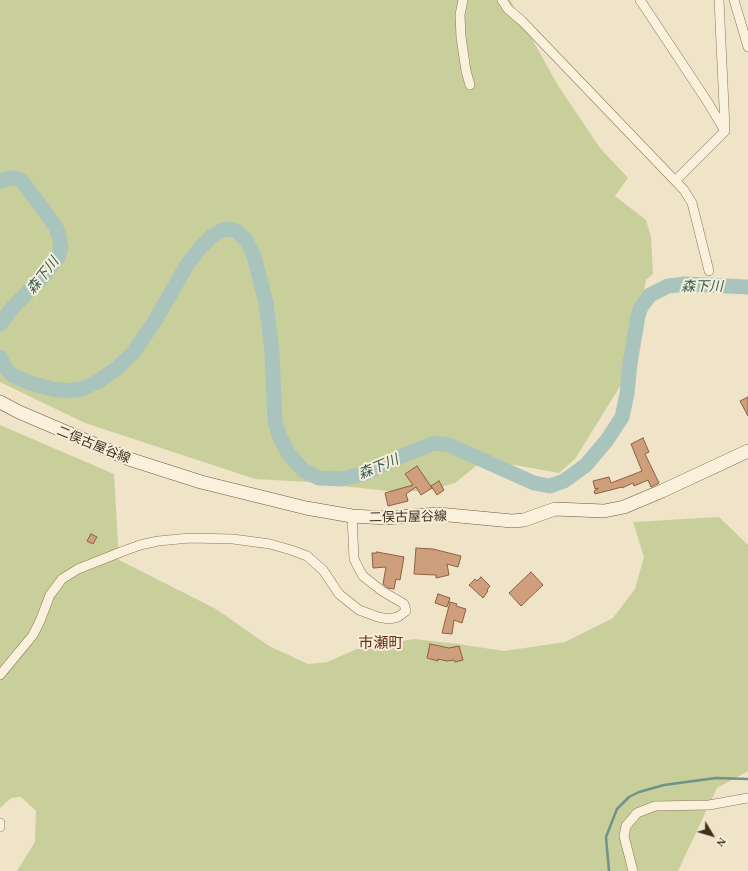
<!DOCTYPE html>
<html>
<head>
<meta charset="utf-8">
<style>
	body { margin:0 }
	#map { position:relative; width:748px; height:871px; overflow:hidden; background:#f0e4c8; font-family:Georgia,serif }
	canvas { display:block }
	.north { position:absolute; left:692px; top:815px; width:40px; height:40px; -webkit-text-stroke:3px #f7eed8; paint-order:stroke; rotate:128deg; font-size:11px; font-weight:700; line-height:16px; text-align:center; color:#3d2e20 }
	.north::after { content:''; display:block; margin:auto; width:14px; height:18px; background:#3d2e20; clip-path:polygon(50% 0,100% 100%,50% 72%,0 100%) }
</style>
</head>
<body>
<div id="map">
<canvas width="748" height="871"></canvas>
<div class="north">N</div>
</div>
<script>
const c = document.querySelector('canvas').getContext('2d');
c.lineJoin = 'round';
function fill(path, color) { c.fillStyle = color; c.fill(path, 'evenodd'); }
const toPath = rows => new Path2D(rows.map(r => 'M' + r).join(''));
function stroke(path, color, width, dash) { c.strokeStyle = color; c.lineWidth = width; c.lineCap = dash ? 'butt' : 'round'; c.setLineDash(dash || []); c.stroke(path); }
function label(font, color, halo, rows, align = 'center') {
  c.font = font + ' Georgia,"Noto Sans JP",serif'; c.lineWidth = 4; c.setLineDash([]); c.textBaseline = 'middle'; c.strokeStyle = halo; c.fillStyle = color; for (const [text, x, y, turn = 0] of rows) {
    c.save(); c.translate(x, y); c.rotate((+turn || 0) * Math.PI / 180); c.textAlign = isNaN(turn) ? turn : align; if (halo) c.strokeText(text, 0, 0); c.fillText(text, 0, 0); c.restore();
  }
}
fill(toPath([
	[0,0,510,0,559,87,600,148,628,178,615,196,646,220,651,237,653,274,646,280,632,367,575,459,559,473,515,465,481,462,455,483,426,491,387,491,307,482,255,479,85,423,0,382],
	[0,425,114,474,119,560,216,609,269,646,308,664,327,662,357,649,414,639,458,644,504,651,565,642,613,618,635,589,644,557,633,522,719,517,748,545,748,771,717,788,678,871,17,871,35,842,36,811,21,797,11,798,0,808]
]), '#c9cf9b');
stroke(toPath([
	[609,871,606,837,617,809,629,797,639,792,664,785,716,778,748,779]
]), '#6f938a', 2.5);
stroke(toPath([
	[0,182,8,178,15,178,22,181,56,227,59,236,61,247,58,257,43,277,13,307,0,324],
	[0,357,4,366,12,375,30,383,52,389,68,391,81,389,99,381,116,369,132,354,153,324,187,265,200,248,212,236,223,230,229,229,238,232,246,240,254,256,266,303,272,352,275,421,279,435,288,453,303,470,319,478,341,479,366,473,406,454,435,443,449,445,534,483,550,486,564,481,586,465,607,440,622,417,627,394,630,363,638,316,641,307,650,295,668,286,685,284,748,287]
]), '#a9c4bc', 15);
const building = toPath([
	[748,397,748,416,740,401,748,397],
	[643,438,649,452,645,454,659,483,651,487,648,480,634,486,633,483,622,488,622,487,595,494,594,491,598,489,598,488,595,489,593,481,609,477,611,483,642,471,631,444,643,438],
	[417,466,432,488,421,495,416,487,406,494,408,501,388,506,385,493,413,485,405,474,417,466],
	[439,481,444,490,437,495,431,486,439,481],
	[91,534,97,537,93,544,87,541,91,534],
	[416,548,433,549,461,556,458,567,447,564,449,575,436,578,436,575,414,574,416,548],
	[377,552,404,557,400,580,396,579,394,589,388,588,383,584,386,567,373,568,372,553,377,553,377,552],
	[531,572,543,585,521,606,509,593,531,572],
	[481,577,490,586,487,590,488,591,483,598,469,585,475,579,477,581,481,577],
	[438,594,450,598,447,607,435,603,438,594],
	[450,602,457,604,456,606,466,609,462,623,454,620,452,634,442,633,450,602],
	[430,644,449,648,459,646,463,660,455,662,454,660,447,661,438,659,438,661,427,658,430,644]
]);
fill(building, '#cf9f7d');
stroke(building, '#8d5f41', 1);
const minor = toPath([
	[463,0,460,15,461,37,466,71,470,85],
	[502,0,508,9,522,21,684,190,692,203,709,271],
	[640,0,707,101,725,131],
	[719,0,725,128],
	[734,0,748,47],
	[676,180,725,131],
	[0,675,33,635,40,621,50,595,62,579,78,569,121,552,140,545,158,541,190,538,233,539,270,544,291,550,307,556,323,570,339,594,359,610,378,617,389,619,398,617,406,611,404,604,382,591,363,576,360,571,354,559,352,516],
	[0,823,0,827],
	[633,871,624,836,626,826,637,813,655,806,709,805,748,798]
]);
const secondary = toPath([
	[0,402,19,412,129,459,201,482,306,508,352,516,386,518,438,514,512,521,524,520,555,509,604,511,624,507,662,491,748,451]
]);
stroke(minor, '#8d765c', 10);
stroke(secondary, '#6f573f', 14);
stroke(minor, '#faf1dc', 9);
stroke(secondary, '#faf1dc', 13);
label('13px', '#3d2e20', '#f7eed8', [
	["二俣古屋谷線",94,444,22],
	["二俣古屋谷線",408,516,-1]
]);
label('italic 14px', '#2f5d5a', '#f7eed8', [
	["森下川",42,275,-52],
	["森下川",702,286],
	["森下川",378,466,-23]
]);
label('15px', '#6b2e1e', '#f7eed8', [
	["市瀬町",381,642]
]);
</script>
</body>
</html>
